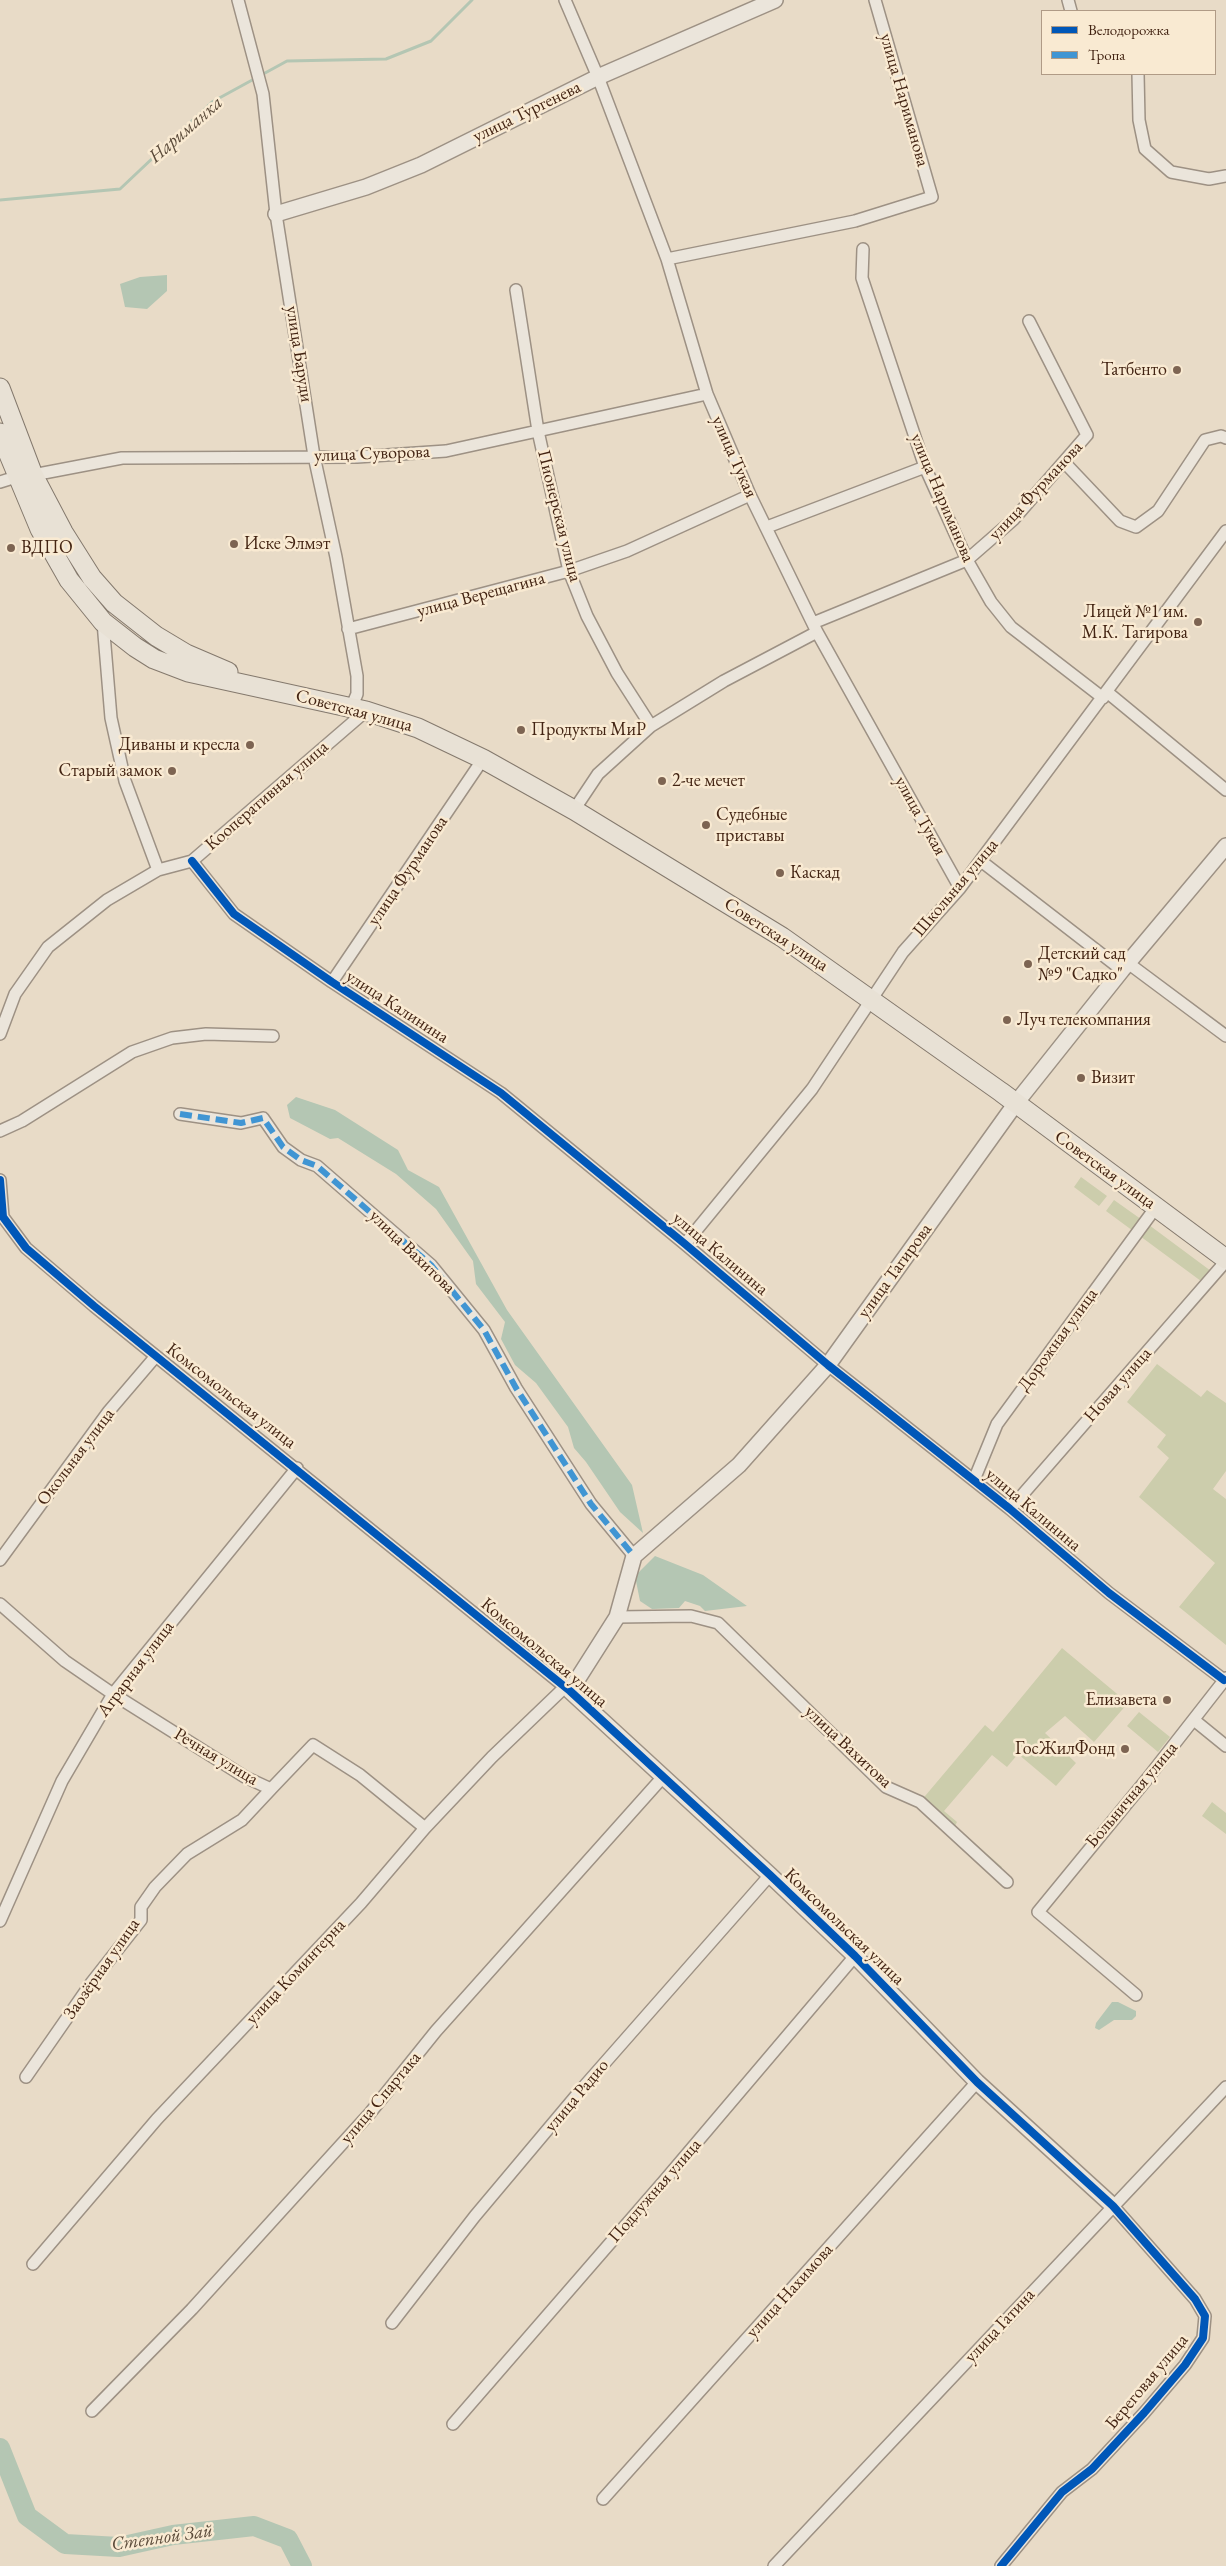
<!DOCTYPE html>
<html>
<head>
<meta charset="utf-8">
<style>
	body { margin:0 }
	#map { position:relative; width:1226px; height:2566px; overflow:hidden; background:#e8dbc7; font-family:"EB Garamond",serif }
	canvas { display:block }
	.legend { position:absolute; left:1041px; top:10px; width:175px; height:65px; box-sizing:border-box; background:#f9ead2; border:1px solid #b09b86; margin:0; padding:6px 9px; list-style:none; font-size:15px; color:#432413 }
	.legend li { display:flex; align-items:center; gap:10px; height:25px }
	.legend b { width:25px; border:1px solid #b09b86 }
</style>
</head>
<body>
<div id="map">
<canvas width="1226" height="2566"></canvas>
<ul class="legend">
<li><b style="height:6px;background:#0057b8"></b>Велодорожка</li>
<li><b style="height:6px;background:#4095d3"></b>Тропа</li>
</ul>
</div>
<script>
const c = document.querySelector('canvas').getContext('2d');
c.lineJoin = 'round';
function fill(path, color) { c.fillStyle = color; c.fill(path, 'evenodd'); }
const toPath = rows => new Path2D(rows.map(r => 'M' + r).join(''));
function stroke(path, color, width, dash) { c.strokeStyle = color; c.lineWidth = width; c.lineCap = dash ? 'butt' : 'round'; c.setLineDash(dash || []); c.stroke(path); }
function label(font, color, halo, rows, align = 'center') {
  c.font = font + ' "EB Garamond",serif'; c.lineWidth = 5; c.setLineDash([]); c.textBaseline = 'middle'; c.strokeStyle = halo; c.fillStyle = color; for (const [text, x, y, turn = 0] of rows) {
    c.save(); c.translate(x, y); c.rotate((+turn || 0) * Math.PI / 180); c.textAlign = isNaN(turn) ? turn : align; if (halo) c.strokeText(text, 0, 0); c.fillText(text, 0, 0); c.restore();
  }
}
fill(toPath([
	[1081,1177,1107,1196,1099,1206,1074,1187],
	[1114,1200,1145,1222,1215,1274,1205,1284,1106,1211],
	[1157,1364,1201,1397,1207,1390,1226,1403,1226,1471,1213,1489,1226,1499,1226,1645,1179,1607,1215,1563,1139,1497,1169,1458,1157,1447,1166,1435,1127,1402],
	[1062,1648,1128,1703,1094,1742,1065,1716,1045,1733,1076,1763,1056,1786,1018,1754,1007,1767,992,1755,944,1811,957,1822,955,1826,1002,1867,997,1873,920,1802,985,1725,993,1732],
	[1139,1712,1170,1737,1158,1752,1127,1726],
	[1212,1802,1226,1813,1226,1834,1202,1816]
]), '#cccdac');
fill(toPath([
	[167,275,167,291,147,309,125,307,120,284,140,277],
	[296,1097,335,1110,398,1150,408,1170,439,1187,507,1310,632,1485,643,1533,620,1512,586,1462,574,1448,568,1427,536,1383,515,1365,501,1339,505,1322,476,1284,473,1261,436,1209,396,1174,338,1138,330,1139,290,1118,287,1105],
	[655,1556,703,1575,747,1606,705,1611,700,1606,685,1601,679,1608,652,1609,640,1601,635,1576],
	[1112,2002,1118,2002,1136,2011,1136,2016,1132,2020,1114,2020,1099,2030,1095,2028,1096,2023]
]), '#b4c6b3');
stroke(toPath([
	[0,200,120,189,212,102,287,61,386,59,431,41,472,0]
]), '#b4c6b3', 3);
stroke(toPath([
	[0,2448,27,2516,65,2544,119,2547,173,2535,254,2526,288,2539,302,2566]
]), '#b4c6b3', 20);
const minor = toPath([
	[238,0,263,94,276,214,314,456,336,557,357,676,357,694,351,708],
	[565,0,598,77,667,259,707,394,750,495,817,632,960,888],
	[1068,0,1071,11],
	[1138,74,1139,120,1145,149,1171,172,1209,179,1226,176],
	[863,249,862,278,925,467,967,560,991,602,1011,627,1103,698],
	[667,259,855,221,932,197,875,0],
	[516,290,538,431,569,571,587,616,617,673,651,726],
	[1065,463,1120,521,1136,527,1158,511,1205,440,1221,436,1226,438],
	[33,475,122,458,357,457,446,451,707,394],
	[0,482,16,477],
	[767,527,925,467],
	[103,622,111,718,125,781,158,870],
	[813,623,967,560,1014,519,1087,435,1029,321],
	[348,629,569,571,627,551,750,495],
	[1107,692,1226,790],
	[574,810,598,774,651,726,724,681,817,632],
	[192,861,234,914,332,982,501,1093,685,1244,828,1365,1010,1509,1109,1593,1224,1680],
	[981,861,1122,970],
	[1128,963,1226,1036],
	[332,982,483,759],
	[0,1034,15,994,48,947,107,900,158,870,192,861,366,711],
	[180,1114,241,1123,263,1118,283,1147,301,1160,317,1166,431,1265,484,1330,516,1388,591,1504,634,1556],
	[0,1131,22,1121,132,1052,172,1038,206,1034,273,1036],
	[0,1180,3,1217,26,1248,94,1306,570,1691],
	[685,1244,812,1089,903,952,960,888,1226,531],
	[974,1480,997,1424,1156,1207],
	[1010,1509,1226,1261],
	[0,1560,109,1411,156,1356],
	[0,1604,65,1661,113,1694,245,1777,271,1789,313,1745,360,1775,425,1828],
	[617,1617,691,1616,718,1623,886,1787,920,1802,1007,1882],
	[1194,1720,1226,1746],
	[0,1921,62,1781,113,1694,297,1468],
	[1136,1995,1038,1912,1147,1779,1226,1678],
	[26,2077,92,1982,141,1920,141,1907,155,1887,187,1854,242,1820,271,1789],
	[33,2264,157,2119,361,1903,425,1828,492,1757,565,1687],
	[392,2323,475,2216,580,2091,770,1875],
	[92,2411,192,2309,370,2113,436,2031,662,1778],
	[453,2424,664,2181,855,1956],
	[603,2499,977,2082],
	[774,2566,1226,2087],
	[1001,2566,1062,2492,1092,2469,1144,2413,1185,2365,1203,2338,1205,2316,1195,2299,1113,2206]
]);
const tertiary = toPath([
	[276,214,366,187,421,165,598,77,775,0],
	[1113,2206,977,2082,855,1956,770,1875,570,1691,617,1617,634,1556,739,1465,828,1365,1016,1103,1122,970,1226,846]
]);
const primary = toPath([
	[0,388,33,475,63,532,92,578,114,603,156,636,186,654,228,672],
	[0,433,40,529,69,580,103,622,135,647,154,659,188,672,366,711,418,728,483,759,574,810,782,937,1001,1092,1226,1259]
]);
stroke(minor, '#9d9184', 14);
stroke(tertiary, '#9d9184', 18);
stroke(primary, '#84796d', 21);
stroke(minor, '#ebe5db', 11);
stroke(tertiary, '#ebe5db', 15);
stroke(primary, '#e8e1d5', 19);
stroke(toPath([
	[180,1114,241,1123,263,1118,283,1147,301,1160,317,1166,431,1265,484,1330,516,1388,591,1504,634,1556]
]), '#4095d3', 6, [12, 6]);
stroke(toPath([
	[192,861,234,914,332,982,501,1093,685,1244,828,1365,1010,1509,1109,1593,1224,1680],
	[0,1180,3,1217,26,1248,94,1306,570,1691,770,1875,855,1956,977,2082,1113,2206,1195,2299,1205,2316,1203,2338,1185,2365,1144,2413,1092,2469,1062,2492,1001,2566]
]), '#0057b8', 8);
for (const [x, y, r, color] of [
	[1177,370,5,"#7d6452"],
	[234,544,5,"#7d6452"],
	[11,548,5,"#7d6452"],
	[1198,622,5,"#7d6452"],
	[521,730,5,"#7d6452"],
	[250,745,5,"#7d6452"],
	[172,771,5,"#7d6452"],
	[662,781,5,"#7d6452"],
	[706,825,5,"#7d6452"],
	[780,873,5,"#7d6452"],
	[1028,964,5,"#7d6452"],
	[1007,1020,5,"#7d6452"],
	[1081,1078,5,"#7d6452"],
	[1167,1700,5,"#7d6452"],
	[1125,1749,5,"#7d6452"]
]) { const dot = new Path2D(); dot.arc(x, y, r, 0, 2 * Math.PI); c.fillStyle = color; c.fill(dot); stroke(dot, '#f9ead2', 2); }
label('18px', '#432413', '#f9ead2', [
	["улица Нариманова",904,100,74],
	["улица Тургенева",527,112,-26],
	["улица Баруди",299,354,81],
	["улица Суворова",372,454,-2],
	["улица Тукая",734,457,66],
	["улица Фурманова",1036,491,-47],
	["улица Нариманова",942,498,67],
	["Пионерская улица",559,516,76],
	["улица Верещагина",481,595,-15],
	["Советская улица",354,711,15],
	["Кооперативная улица",267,796,-41],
	["улица Тукая",920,816,61],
	["улица Фурманова",408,871,-56],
	["Школьная улица",956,888,-50],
	["Советская улица",776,935,33],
	["улица Калинина",397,1007,33],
	["Советская улица",1105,1170,36],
	["улица Вахитова",412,1252,44],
	["улица Калинина",720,1254,40],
	["улица Тагирова",895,1271,-54],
	["Дорожная улица",1058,1340,-54],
	["Новая улица",1118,1385,-49],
	["Комсомольская улица",231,1396,38],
	["Окольная улица",76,1457,-53],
	["улица Калинина",1033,1510,40],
	["Комсомольская улица",544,1653,40],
	["Аграрная улица",136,1669,-53],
	["улица Вахитова",848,1747,43],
	["Речная улица",216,1757,31],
	["Больничная улица",1132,1795,-50],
	["Комсомольская улица",844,1927,44],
	["Заозёрная улица",102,1969,-55],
	["улица Коминтерна",296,1972,-47],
	["улица Радио",577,2096,-50],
	["улица Спартака",381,2098,-50],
	["Подлужная улица",655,2191,-49],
	["улица Нахимова",790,2291,-48],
	["улица Гатина",1000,2326,-47],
	["Береговая улица",1147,2382,-50]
]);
label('18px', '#432413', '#f9ead2', [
	["Татбенто",1167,370,"right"],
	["Иске Элмэт",244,544],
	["ВДПО",21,548],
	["Лицей №1 им.",1188,612,"right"],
	["М.К. Тагирова",1188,633,"right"],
	["Продукты МиР",531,730],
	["Диваны и кресла",240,745,"right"],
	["Старый замок",162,771,"right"],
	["2-че мечет",672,781],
	["Судебные",716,815],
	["приставы",716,836],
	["Каскад",790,873],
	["Детский сад",1038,954],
	["№9 \"Садко\"",1038,975],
	["Луч телекомпания",1017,1020],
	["Визит",1091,1078],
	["Елизавета",1157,1700,"right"],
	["ГосЖилФонд",1115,1749,"right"]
], 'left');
label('italic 19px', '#5a4a39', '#f9ead2', [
	["Нариманка",186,130,-41],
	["Степной Зай",162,2538,-8]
]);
</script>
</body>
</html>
